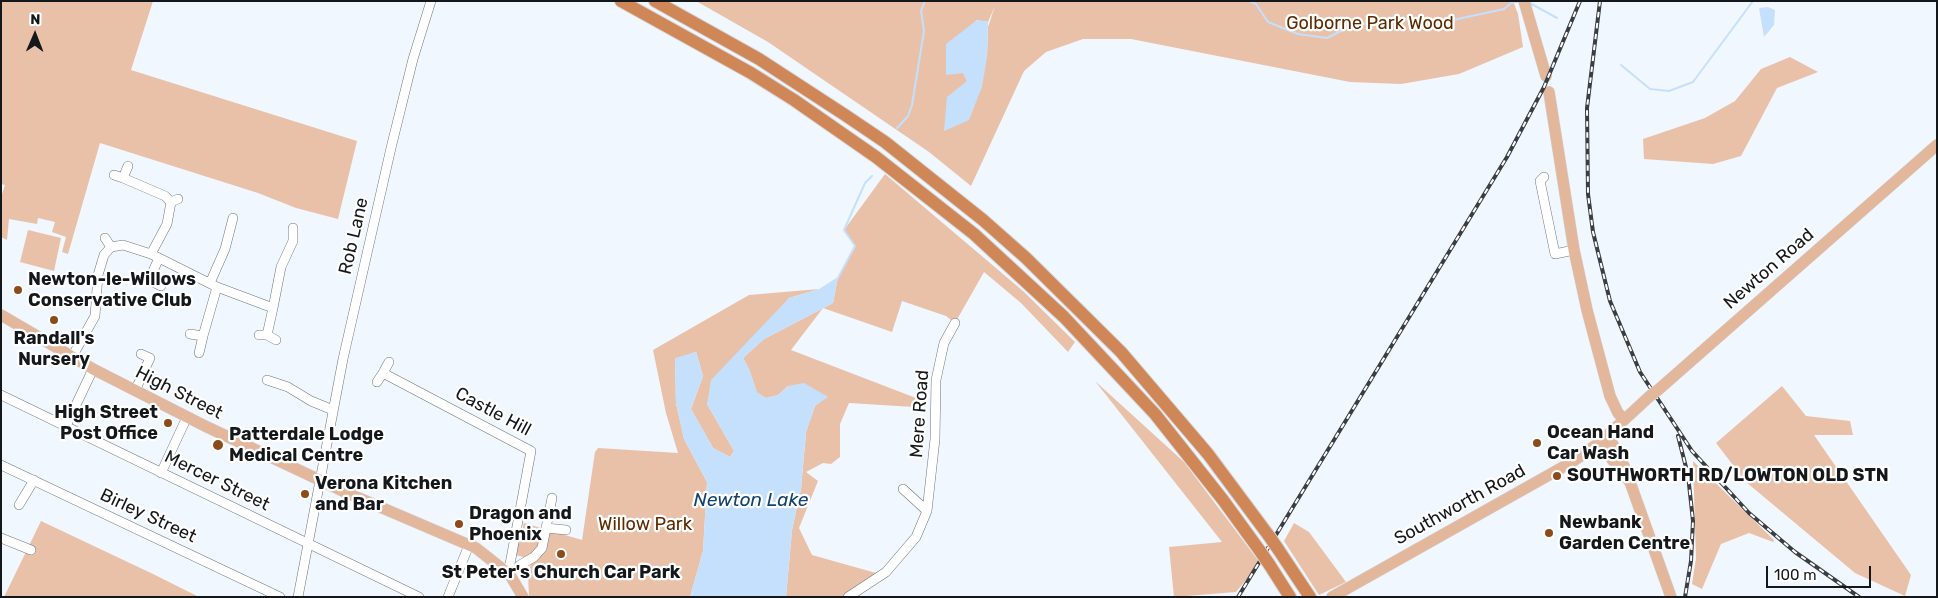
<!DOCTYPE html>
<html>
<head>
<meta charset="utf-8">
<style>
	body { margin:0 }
	#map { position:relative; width:1938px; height:598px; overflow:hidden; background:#f0f7ff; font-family:Rubik,sans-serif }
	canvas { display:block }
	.frame { position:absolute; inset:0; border:2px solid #15181a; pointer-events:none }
	.north { position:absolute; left:10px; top:10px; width:50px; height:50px; -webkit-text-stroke:4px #fff; paint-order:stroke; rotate:1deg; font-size:14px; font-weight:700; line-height:20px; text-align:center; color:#15181a }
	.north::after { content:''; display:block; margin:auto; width:18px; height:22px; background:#15181a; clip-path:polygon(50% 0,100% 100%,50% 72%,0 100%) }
	.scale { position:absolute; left:1766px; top:566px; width:105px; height:22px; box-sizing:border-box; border:2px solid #15181a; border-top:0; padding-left:6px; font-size:15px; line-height:18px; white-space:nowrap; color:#15181a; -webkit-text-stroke:4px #fff; paint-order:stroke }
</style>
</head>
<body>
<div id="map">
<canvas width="1938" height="598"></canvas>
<div class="frame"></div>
<div class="north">N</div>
<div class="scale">100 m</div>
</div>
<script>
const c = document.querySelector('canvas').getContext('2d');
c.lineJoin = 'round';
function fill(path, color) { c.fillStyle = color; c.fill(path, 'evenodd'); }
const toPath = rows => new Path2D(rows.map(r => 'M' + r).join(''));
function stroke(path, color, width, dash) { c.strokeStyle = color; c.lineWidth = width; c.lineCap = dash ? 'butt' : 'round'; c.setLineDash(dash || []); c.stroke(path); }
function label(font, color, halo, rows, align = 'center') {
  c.font = font + ' Rubik,sans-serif'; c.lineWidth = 4.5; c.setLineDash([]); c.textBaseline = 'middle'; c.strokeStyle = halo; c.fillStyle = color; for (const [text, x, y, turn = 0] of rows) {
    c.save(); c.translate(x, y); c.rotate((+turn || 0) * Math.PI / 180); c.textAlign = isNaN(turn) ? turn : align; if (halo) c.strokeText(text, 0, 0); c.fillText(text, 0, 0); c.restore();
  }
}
fill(toPath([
	[1,1,153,1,131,70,357,141,338,219,296,208,258,193,100,143,68,254,62,252,66,237,52,232,55,222,38,218,37,224,9,219,7,240,1,237,1,197,5,185,1,184],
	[696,1,1513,1,1518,14,1523,47,1459,74,1401,84,1350,82,1131,39,1083,39,1046,52,1024,71,971,186,929,152,768,42],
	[995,6,988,27,987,57,944,130,967,81,963,72,976,20,988,22],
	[1790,57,1818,72,1777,88,1741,156,1713,164,1644,159,1643,139,1705,118,1735,101,1761,69],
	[885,174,1023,291,1075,342,1068,352,1021,303,984,272,955,323,946,316,902,301,892,332,823,308,791,350,916,398,914,407,849,403,840,424,840,457,831,464,823,463,806,472,818,481,799,528,812,555,876,573,847,597,786,597,792,530,801,489,806,432,815,406,827,396,788,386,778,395,766,398,757,393,749,369,743,358,764,339,833,303,838,277,855,246,844,230],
	[28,230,61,238,54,271,20,262],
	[819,289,789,298,707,404,734,451,730,457,713,448,691,409,703,376,696,352,675,359,676,403,684,439,707,482,703,551,690,597,529,597,528,575,532,559,515,555,524,523,582,540,595,452,598,448,678,453,666,413,653,350,749,295],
	[1095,381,1184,462,1260,563,1236,592,1174,597,1169,547,1222,542],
	[1782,386,1806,416,1850,421,1853,435,1814,435,1911,575,1905,596,1855,573,1746,482,1716,443],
	[1693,461,1774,540,1773,542,1749,533,1721,544,1702,589,1692,584,1696,558],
	[41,521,153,574,199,597,4,597],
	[1294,523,1309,532,1346,582,1319,595,1284,541]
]), '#e9c1a9');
fill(toPath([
	[1768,7,1775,10,1774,25,1764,37,1759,8],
	[977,20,988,22,987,57,982,87,969,120,944,131,947,97,967,81,963,73,946,75,946,44],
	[838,277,833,303,764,339,743,358,749,369,757,392,766,398,778,395,788,386,804,383,828,397,815,406,806,432,801,489,792,530,786,597,690,597,703,551,707,482,684,439,676,403,675,358,696,352,703,376,691,409,713,448,730,457,734,451,707,404,711,380,789,298,819,289]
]), '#c4e0fd');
stroke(toPath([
	[1249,1,1256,4,1268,22,1298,34,1327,38,1349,27,1385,19,1453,20,1504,9,1511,3,1521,1],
	[1528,2,1557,18],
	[1621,65,1650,89,1669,91,1693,82,1753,1],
	[897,128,908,116,912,105,924,31,921,11,925,1],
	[838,278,855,246,844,230,865,183,872,176]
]), '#c4e0fd', 2);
const minor = toPath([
	[114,175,123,178,128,166],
	[1544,177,1540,181,1555,254,1574,250],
	[123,178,165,196,171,202,178,199],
	[111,247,123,245,151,254,217,287,273,308,267,335],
	[151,254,167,224,171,202],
	[145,278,149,280,159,258],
	[149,280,161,286],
	[210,283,225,249,233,218],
	[273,308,281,267,293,241,293,228],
	[190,334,203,336,199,353],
	[259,335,267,335,276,340],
	[203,336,217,287],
	[72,357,95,316,98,275,104,255,111,247,105,238],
	[383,373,389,362],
	[267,380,288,387,311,401,333,410],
	[377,382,383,373,531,451,510,564,506,571],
	[135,391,150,358,141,354],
	[1,395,419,597],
	[66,426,93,369],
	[1,465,280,597],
	[161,473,187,417],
	[903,489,927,511],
	[19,505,34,480],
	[546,528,552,498],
	[1,538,31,550],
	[520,565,534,557,542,548,546,528,566,530],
	[298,597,343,359,391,148,413,59,431,1],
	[448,597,469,545],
	[848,597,886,572,916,537,927,511,935,439,936,380,944,343,955,323]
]);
const major = toPath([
	[1524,1,1546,76],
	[1549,92,1574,250,1587,310,1610,396,1618,413,1624,419],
	[1,315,93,369,205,426,345,492,476,548,510,575,523,597],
	[1658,390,1937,145],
	[1608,435,1624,466],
	[1599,443,1630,482,1671,597],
	[1332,597,1572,462,1599,443,1650,396]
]);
const highway = toPath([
	[621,1,751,73,794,100,876,157,974,234,1064,317,1155,414,1223,500,1260,551],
	[655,1,759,59,845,115,885,142,983,220,1026,258,1121,352,1208,454,1269,536],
	[1278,549,1310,597],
	[1269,564,1290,597]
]);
stroke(minor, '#6e757c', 10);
stroke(major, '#d5d5d6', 12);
stroke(highway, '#d5d5d6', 14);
stroke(minor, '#fff', 9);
stroke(major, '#e3b79b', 11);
stroke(highway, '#d08758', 12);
const rail = toPath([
	[1600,1,1587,108,1588,194,1593,232,1610,301,1640,372,1692,451,1749,513,1795,552,1859,597],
	[1678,436,1688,475,1693,521,1691,561,1685,597],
	[1238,597,1507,157,1544,87,1580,1]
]);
stroke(rail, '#3a3e41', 4);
stroke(rail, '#fff', 2, [5.5]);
const majorBridge = toPath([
	[1650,396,1658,390]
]);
const highwayBridge = toPath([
	[1269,536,1278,549],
	[1260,551,1269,564]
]);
stroke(majorBridge, '#d5d5d6', 12, []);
stroke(highwayBridge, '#d5d5d6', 14, []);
stroke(majorBridge, '#e3b79b', 11);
stroke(highwayBridge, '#d08758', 12);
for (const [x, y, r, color] of [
	[18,290,5,"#8d4b1a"],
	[54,320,5,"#8d4b1a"],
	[168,423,5,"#8d4b1a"],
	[1537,443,5,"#8d4b1a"],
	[218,445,6,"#8d4b1a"],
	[1557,476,5,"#8d4b1a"],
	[305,494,5,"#8d4b1a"],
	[459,524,5,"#8d4b1a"],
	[1549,533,5,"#8d4b1a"],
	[561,554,5,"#8d4b1a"]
]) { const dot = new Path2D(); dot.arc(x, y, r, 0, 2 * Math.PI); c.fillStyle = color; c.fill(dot); stroke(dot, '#fff', 2); }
label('18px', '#5d2a00', '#fff', [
	["Golborne Park Wood",1370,24],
	["Willow Park",645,525]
]);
label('18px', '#15181a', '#fff', [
	["Rob Lane",354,236,-77],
	["Newton Road",1769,269,-41],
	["High Street",179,393,27],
	["Castle Hill",493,412,28],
	["Mere Road",920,414,-86],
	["Mercer Street",217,481,26],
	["Southworth Road",1460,505,-29],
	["Birley Street",148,516,25]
]);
label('bold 18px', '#15181a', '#fff', [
	["Newton-le-Willows",28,280],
	["Conservative Club",28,301],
	["Randall's",54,339,"center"],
	["Nursery",54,360,"center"],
	["High Street",158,413,"right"],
	["Post Office",158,434,"right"],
	["Ocean Hand",1547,433],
	["Car Wash",1547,454],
	["Patterdale Lodge",229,435],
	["Medical Centre",229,456],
	["SOUTHWORTH RD/LOWTON OLD STN",1567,476],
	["Verona Kitchen",315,484],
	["and Bar",315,505],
	["Dragon and",469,514],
	["Phoenix",469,535],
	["Newbank",1559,523],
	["Garden Centre",1559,544],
	["St Peter's Church Car Park",561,573,"center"]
], 'left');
label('italic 19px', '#12436e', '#fff', [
	["Newton Lake",751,501]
]);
</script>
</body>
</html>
